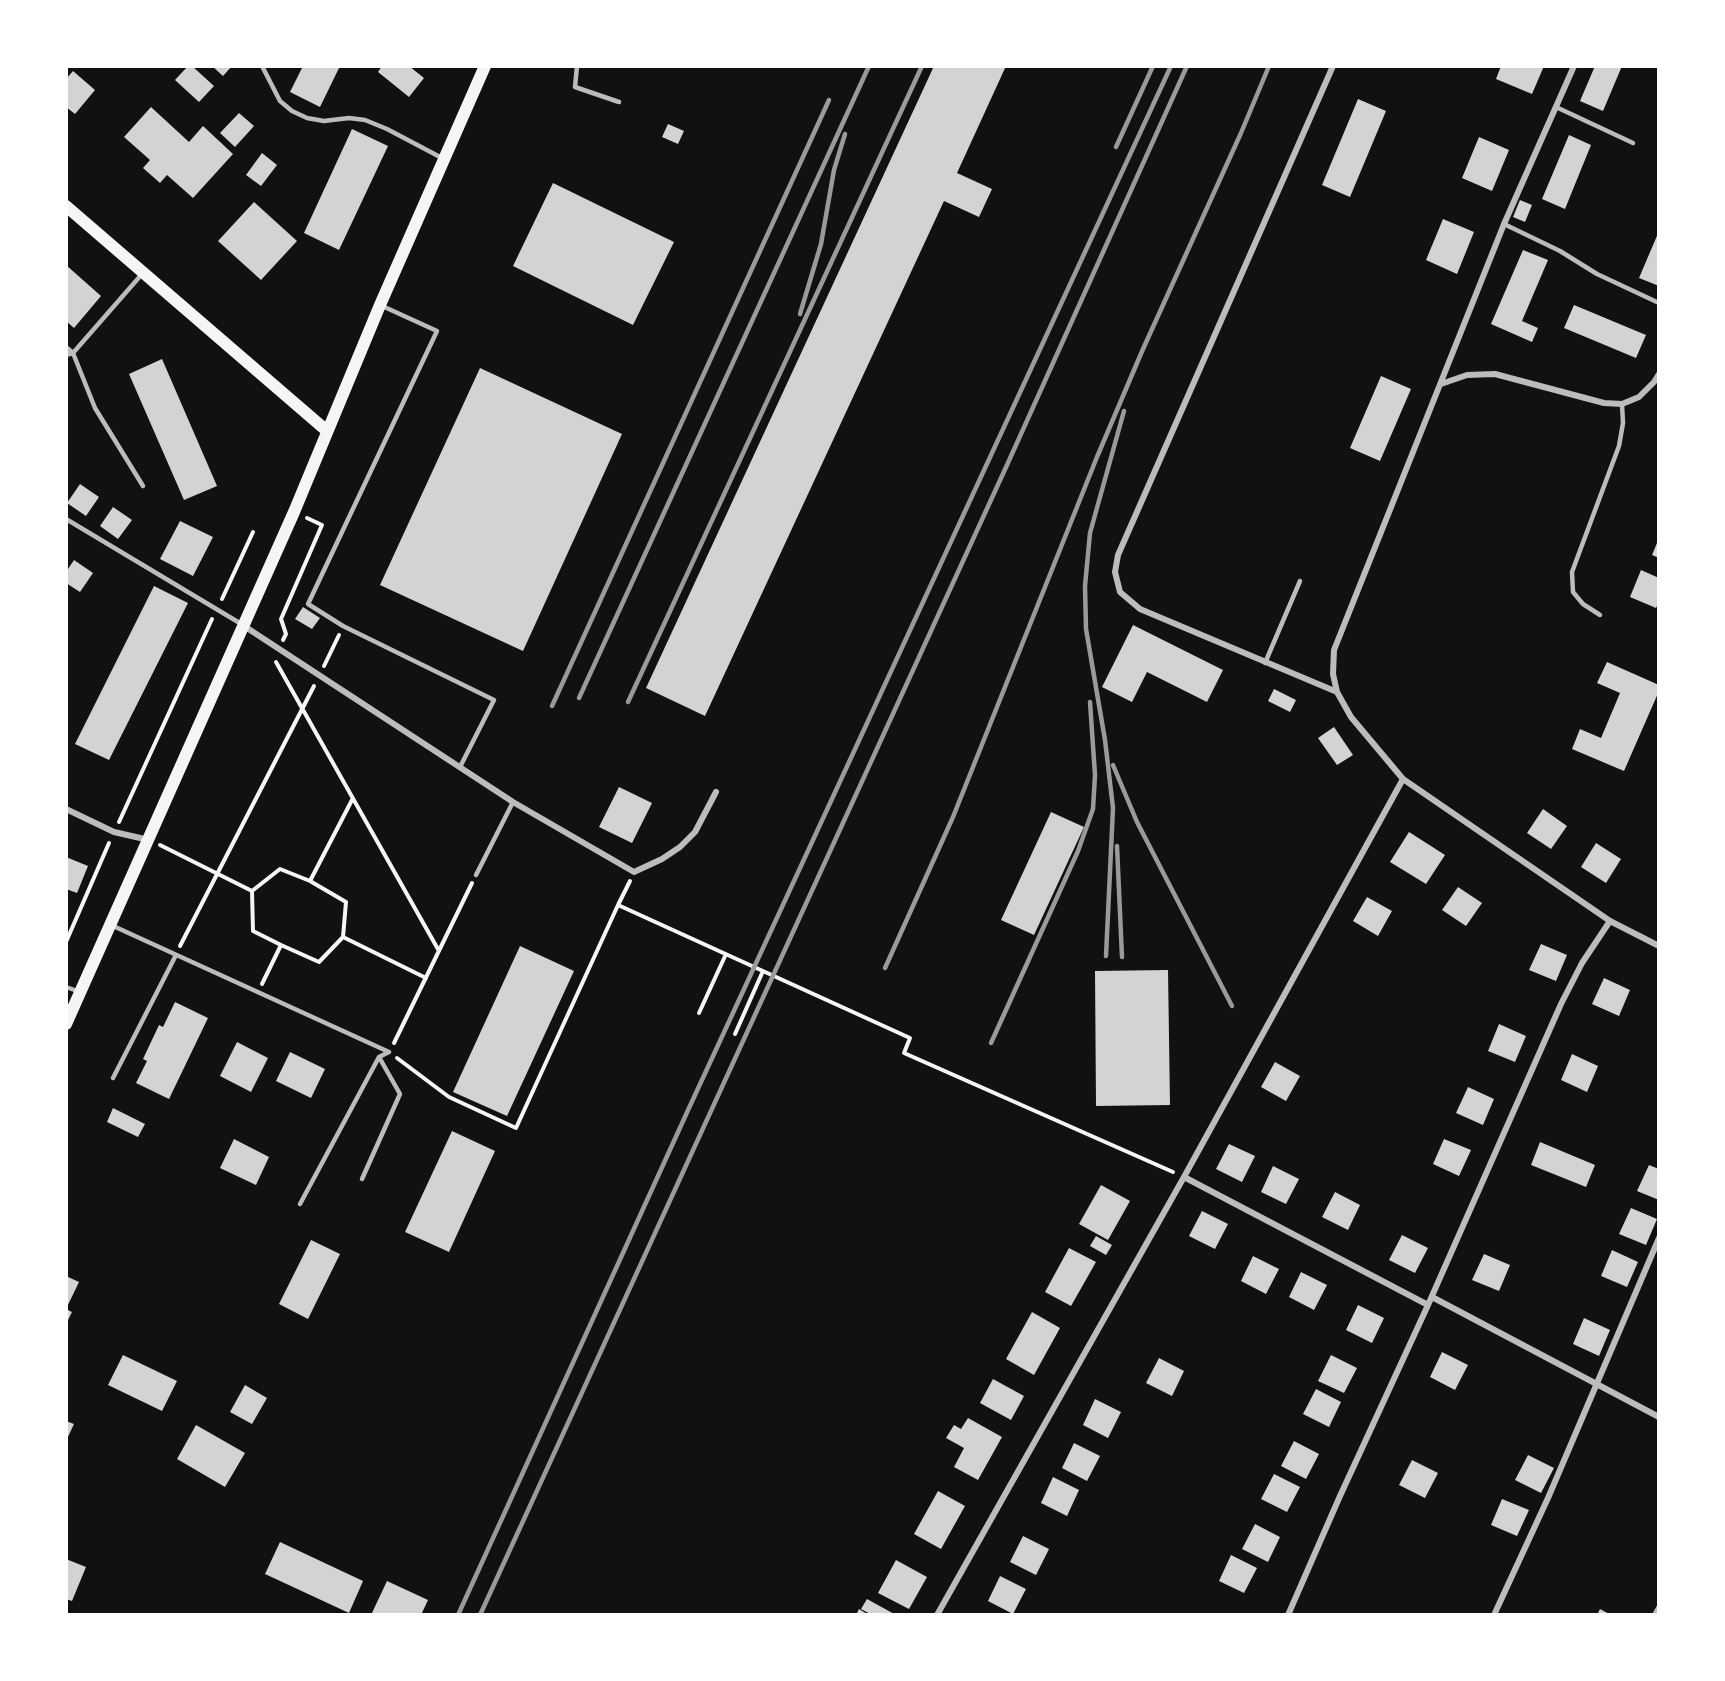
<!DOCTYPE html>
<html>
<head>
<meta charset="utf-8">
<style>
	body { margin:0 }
	#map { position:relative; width:1725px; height:1681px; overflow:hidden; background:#111; font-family:"DM Sans",sans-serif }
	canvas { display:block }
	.frame { position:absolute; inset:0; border:68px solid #fff; pointer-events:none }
</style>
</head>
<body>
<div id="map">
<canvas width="1725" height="1681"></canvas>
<div class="frame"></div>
</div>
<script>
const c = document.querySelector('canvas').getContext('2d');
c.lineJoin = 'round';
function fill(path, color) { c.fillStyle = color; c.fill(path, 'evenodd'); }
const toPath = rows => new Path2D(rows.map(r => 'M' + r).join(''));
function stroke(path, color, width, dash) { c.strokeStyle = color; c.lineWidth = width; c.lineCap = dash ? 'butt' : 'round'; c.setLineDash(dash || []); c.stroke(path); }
fill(toPath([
	[188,66,192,66,214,86,199,102,175,80],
	[212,66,232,66,223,76],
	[303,66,340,66,320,107,290,92],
	[382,66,409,66,424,78,409,97,378,72],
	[934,66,1006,66,957,173,992,189,979,217,944,201,705,716,646,688],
	[1501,66,1544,66,1532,94,1496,79],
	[1595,66,1622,66,1603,111,1580,101],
	[73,71,95,90,75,114,66,107,66,79],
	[1358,99,1386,111,1350,197,1322,185],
	[151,107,189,142,203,126,233,154,193,198,167,175,160,183,143,168,150,160,124,137],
	[239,113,254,126,235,147,220,133],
	[668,124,684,131,678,144,662,137],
	[352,129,388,146,339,250,304,233],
	[1569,135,1591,145,1565,209,1542,199],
	[1479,137,1509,150,1492,191,1462,178],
	[262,153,277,165,261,186,246,175],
	[553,183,674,242,633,325,513,266],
	[1520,200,1532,205,1525,222,1513,217],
	[254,202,297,241,261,280,218,241],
	[1443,219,1474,232,1457,274,1426,260],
	[1659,231,1659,286,1639,278],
	[1523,250,1548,260,1522,321,1538,328,1532,342,1491,324],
	[66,265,101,296,74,328,66,321],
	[1574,305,1646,335,1636,358,1564,328],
	[162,359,217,486,184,500,129,374],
	[480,368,622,434,523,651,380,585],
	[1381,376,1411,389,1380,461,1350,448],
	[80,484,99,497,86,516,67,503],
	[113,507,132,520,118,539,100,526],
	[180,521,213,537,193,576,160,559],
	[1659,538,1659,558,1652,555],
	[74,560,93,573,80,592,66,583,66,572],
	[1641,570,1659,578,1659,602,1656,608,1630,597],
	[154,586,188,603,109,760,75,744],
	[303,607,320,618,312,629,295,619],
	[1133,625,1223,670,1207,702,1147,672,1132,702,1102,687],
	[1607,662,1659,685,1659,691,1624,771,1572,749,1580,729,1601,738,1620,693,1597,683],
	[1274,689,1296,700,1290,712,1268,701],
	[1334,727,1353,755,1337,765,1318,738],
	[619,787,652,803,632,843,599,827],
	[1543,809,1567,826,1551,849,1527,833],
	[1051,812,1084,827,1034,935,1001,920],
	[1409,832,1445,855,1426,884,1390,862],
	[1596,843,1621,859,1606,883,1581,867],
	[66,857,88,866,77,893,66,889],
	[1458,887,1482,903,1466,926,1442,910],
	[1367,897,1392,911,1378,936,1353,921],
	[1541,944,1567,955,1556,981,1529,970],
	[520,946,574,971,507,1116,453,1092],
	[1168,970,1170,1105,1096,1106,1095,971],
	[1604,978,1630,990,1619,1016,1592,1004],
	[175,1002,208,1018,169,1099,136,1083,147,1061,143,1059,159,1025,163,1027],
	[1499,1024,1526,1036,1515,1062,1488,1051],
	[237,1042,268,1058,251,1092,220,1076],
	[290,1052,325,1069,311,1098,276,1081],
	[1572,1054,1598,1066,1587,1092,1561,1080],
	[1275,1062,1300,1076,1286,1101,1261,1087],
	[1468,1087,1494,1099,1483,1125,1456,1113],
	[113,1108,145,1124,138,1137,107,1122],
	[452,1131,495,1151,449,1252,405,1232],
	[234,1139,269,1157,256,1185,220,1168],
	[1444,1139,1471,1150,1459,1176,1433,1164],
	[1540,1142,1595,1165,1586,1187,1531,1165],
	[1229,1144,1255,1156,1242,1182,1216,1169],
	[1649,1165,1659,1169,1659,1200,1637,1191],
	[1273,1166,1299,1179,1286,1204,1261,1192],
	[1101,1185,1130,1201,1108,1240,1079,1224],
	[1335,1192,1360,1205,1348,1230,1322,1217],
	[1631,1208,1657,1219,1646,1245,1619,1234],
	[1202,1211,1228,1224,1215,1249,1189,1236],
	[1402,1235,1428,1248,1415,1273,1389,1260],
	[1096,1236,1112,1245,1106,1255,1090,1246],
	[311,1240,340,1254,308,1319,279,1304],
	[1069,1248,1096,1262,1071,1306,1045,1292],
	[1612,1250,1638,1262,1627,1287,1601,1276],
	[1484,1254,1510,1265,1499,1291,1472,1280],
	[1253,1256,1279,1269,1266,1294,1241,1281],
	[1301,1272,1327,1285,1314,1310,1289,1297],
	[66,1276,79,1282,66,1309],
	[1358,1305,1384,1318,1372,1343,1346,1330],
	[66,1309,72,1312,66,1324],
	[1032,1312,1060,1328,1034,1375,1006,1359],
	[1584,1318,1610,1330,1599,1356,1573,1344],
	[1442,1352,1468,1365,1455,1390,1430,1377],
	[123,1355,177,1381,162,1411,108,1385],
	[1331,1355,1357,1368,1344,1393,1318,1381],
	[1159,1358,1184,1371,1172,1396,1146,1383],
	[993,1379,1024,1396,1011,1420,980,1403],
	[245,1385,267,1398,252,1424,230,1412],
	[1316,1389,1341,1402,1329,1427,1303,1414],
	[1095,1399,1121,1412,1108,1438,1083,1425],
	[968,1418,1002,1437,978,1480,954,1467,964,1448,946,1438,954,1425,961,1429],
	[66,1421,74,1424,66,1441],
	[196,1425,245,1453,225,1487,177,1459],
	[1294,1441,1319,1454,1306,1479,1281,1466],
	[1074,1443,1100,1456,1087,1481,1062,1468],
	[1528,1455,1554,1468,1541,1493,1515,1480],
	[1412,1460,1438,1473,1425,1498,1399,1485],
	[1274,1474,1300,1487,1287,1512,1261,1499],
	[1053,1477,1079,1490,1067,1516,1041,1503],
	[938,1491,965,1506,941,1549,914,1534],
	[1502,1499,1529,1510,1517,1536,1491,1525],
	[1255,1524,1280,1537,1268,1562,1242,1549],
	[1023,1536,1049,1549,1036,1575,1010,1562],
	[280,1542,363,1581,349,1613,265,1574],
	[1231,1555,1257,1568,1244,1593,1219,1581],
	[66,1559,86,1567,72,1601,66,1599],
	[896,1560,927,1577,909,1609,878,1593],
	[1000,1576,1026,1589,1013,1614,988,1601],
	[387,1581,428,1600,421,1615,371,1615],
	[867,1599,896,1615,872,1615,861,1609],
	[859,1609,869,1615,856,1615],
	[1600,1609,1611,1615,1597,1615]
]), '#d3d3d3');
stroke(toPath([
	[222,599,253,532],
	[283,640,286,634,281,619,322,525,307,518],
	[276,662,439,951],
	[324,666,339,635],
	[119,822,212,619],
	[160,845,252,891,253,931,281,945,262,984],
	[310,881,352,800],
	[252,891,280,869,310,881,346,902,343,937],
	[618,905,630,881],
	[66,942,109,843],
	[281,945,319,962,343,937,426,978],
	[180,946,314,686],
	[699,1013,726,954],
	[735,1034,763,971],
	[394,1043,472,883],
	[397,1058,449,1097,516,1128,618,905,910,1038,904,1053,1173,1172]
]), '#f5f5f5', 4);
stroke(toPath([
	[262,66,280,101,292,111,307,118,324,121,349,118,365,120,387,129,442,158],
	[577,66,575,87,619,102],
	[1556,107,1633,143],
	[1504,224,1560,251,1597,274,1659,303],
	[380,305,437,331,308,604,343,626,494,700,460,767],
	[66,347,73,353,142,274],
	[66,355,73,353,95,408,143,486],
	[66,519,243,625],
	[1600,615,1583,604,1573,592,1572,572,1619,446,1623,423,1622,404],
	[1265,663,1300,581],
	[476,875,513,802],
	[111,925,389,1052],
	[66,987,80,992],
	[113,1078,176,955],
	[362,1179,400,1094,379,1057,389,1052],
	[300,1204,379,1057]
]), '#bcbcbc', 4.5);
stroke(toPath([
	[1333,66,1118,555,1115,572,1120,592,1140,609,1337,692],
	[1574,66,1504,224,1334,650,1333,674,1337,692,1351,717,1403,779,1610,921,1659,946],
	[1441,384,1467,375,1495,374,1604,403,1622,404,1639,397,1654,382,1659,374],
	[244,626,513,802,634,872,662,859,680,847,695,832,716,792],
	[66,809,114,832,149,840],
	[1184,1177,1428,1305],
	[1432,1297,1659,1417],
	[937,1615,1184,1177,1403,779],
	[1288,1615,1340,1496,1428,1305,1561,1004,1582,963,1610,921],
	[1494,1615,1548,1498,1659,1238],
	[1655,1615,1659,1608]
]), '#bcbcbc', 6);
stroke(toPath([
	[66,206,327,431],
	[66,1024,294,512,380,305,485,66]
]), '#f5f5f5', 12);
stroke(toPath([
	[1116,147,1153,66],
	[800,314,821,244,834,170,845,134],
	[579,698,869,66],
	[628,702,922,66],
	[552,706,829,100],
	[1113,765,1137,822,1232,1006],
	[1117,846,1122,957],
	[1106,956,1113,808,1105,740,1086,629,1085,586,1090,533,1124,411],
	[885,968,953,817,1097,457,1143,349,1241,133,1269,66],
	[991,1043,1078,851,1093,809,1095,775,1090,702],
	[458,1615,689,1108,1171,66],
	[480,1615,1007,465,1187,66]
]), '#9a9a9a', 4.5);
</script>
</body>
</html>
